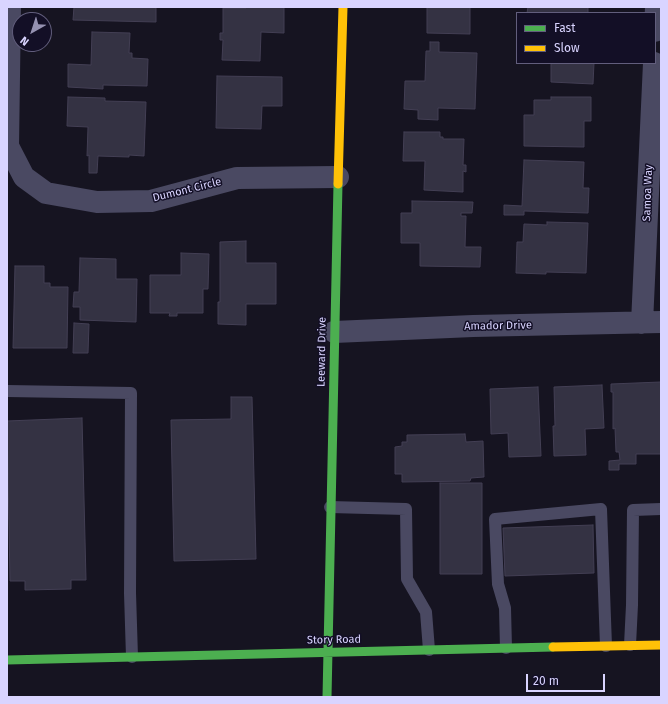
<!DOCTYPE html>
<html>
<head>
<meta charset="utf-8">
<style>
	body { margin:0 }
	#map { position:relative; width:668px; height:704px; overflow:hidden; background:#161421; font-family:"Fira Sans",sans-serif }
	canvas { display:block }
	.frame { position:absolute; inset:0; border:8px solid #d9d4ff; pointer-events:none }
	.legend { position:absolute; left:516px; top:12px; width:140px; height:52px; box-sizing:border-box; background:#130f26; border:1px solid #625e7d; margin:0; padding:5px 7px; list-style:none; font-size:12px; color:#d9d4ff }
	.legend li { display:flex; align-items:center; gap:8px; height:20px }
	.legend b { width:20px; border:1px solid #625e7d }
	.north { position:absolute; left:12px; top:12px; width:40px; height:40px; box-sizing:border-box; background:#130f26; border:1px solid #625e7d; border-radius:50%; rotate:219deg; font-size:11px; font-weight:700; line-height:16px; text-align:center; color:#d9d4ff }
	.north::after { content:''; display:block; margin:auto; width:14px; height:18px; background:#9591b1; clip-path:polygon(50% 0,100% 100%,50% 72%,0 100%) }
	.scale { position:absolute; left:526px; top:674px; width:79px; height:18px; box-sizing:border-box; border:2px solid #d9d4ff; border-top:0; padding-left:5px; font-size:12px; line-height:14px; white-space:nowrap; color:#d9d4ff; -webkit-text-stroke:3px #130f26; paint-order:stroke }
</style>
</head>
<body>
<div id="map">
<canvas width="668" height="704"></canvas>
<div class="frame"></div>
<ul class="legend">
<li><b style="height:5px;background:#4caf50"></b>Fast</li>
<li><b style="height:5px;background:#ffc107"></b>Slow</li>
</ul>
<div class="north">N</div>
<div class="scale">20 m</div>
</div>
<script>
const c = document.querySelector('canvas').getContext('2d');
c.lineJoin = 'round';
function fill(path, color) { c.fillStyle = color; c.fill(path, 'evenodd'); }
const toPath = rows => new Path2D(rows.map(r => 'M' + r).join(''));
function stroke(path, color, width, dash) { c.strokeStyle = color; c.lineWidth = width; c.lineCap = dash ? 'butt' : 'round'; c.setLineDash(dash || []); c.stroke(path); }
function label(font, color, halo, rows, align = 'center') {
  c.font = font + ' "Fira Sans",sans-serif'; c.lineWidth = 3; c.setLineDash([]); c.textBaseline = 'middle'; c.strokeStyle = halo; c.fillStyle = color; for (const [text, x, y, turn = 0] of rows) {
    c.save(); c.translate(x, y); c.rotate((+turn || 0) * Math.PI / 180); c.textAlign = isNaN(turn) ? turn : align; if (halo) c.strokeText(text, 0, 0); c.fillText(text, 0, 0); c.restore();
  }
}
const building = toPath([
	[74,7,156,7,156,22,73,20,74,7],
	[246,7,284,7,284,33,261,32,260,61,222,60,223,40,220,40,220,33,223,33,223,8,246,8,246,7],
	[427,7,470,7,470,34,427,33,427,7],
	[528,7,588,7,588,13,527,13,528,7],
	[92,32,130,33,129,53,132,53,132,58,148,59,147,86,103,85,103,89,68,87,68,64,91,65,92,32],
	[430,42,439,42,439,52,477,53,475,109,438,108,438,120,418,119,418,110,404,109,405,81,425,81,426,51,430,51,430,42],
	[551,63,594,63,593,84,551,82,551,63],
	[217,76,282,77,282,106,262,106,261,129,216,128,217,76],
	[68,97,105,98,105,101,146,102,144,156,129,155,129,157,98,156,97,173,89,173,89,155,87,156,88,127,67,126,68,97],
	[551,97,591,97,591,121,584,121,584,147,524,146,524,115,534,115,534,100,551,100,551,97],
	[404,132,440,132,440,137,443,137,443,139,464,139,463,165,466,165,466,172,463,171,463,192,424,190,425,161,403,161,404,132],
	[524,160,584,162,583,188,589,188,588,213,524,211,524,215,504,215,504,205,522,206,524,160],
	[412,201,473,202,472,213,461,213,461,216,466,216,465,247,481,247,480,267,420,266,420,243,401,243,401,213,412,213,412,201],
	[547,222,588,223,586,273,546,272,546,274,516,273,517,242,523,242,524,224,547,225,547,222],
	[246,241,246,263,276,263,276,304,246,304,246,325,218,324,218,302,220,302,220,242,246,241],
	[181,253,209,254,208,289,203,289,203,313,177,313,177,316,169,316,170,313,150,313,150,275,181,275,181,253],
	[80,258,116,259,116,279,137,279,136,322,80,320,80,307,73,307,74,292,79,292,80,258],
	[15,266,44,266,44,283,50,283,50,287,68,287,67,348,13,348,15,266],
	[74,323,89,324,88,353,73,353,74,323],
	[661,382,661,454,636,454,636,464,619,464,619,470,609,470,609,461,620,460,619,452,616,452,615,428,613,429,613,392,611,392,611,384,661,382],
	[602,385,604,428,585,429,586,455,554,456,553,426,555,426,554,387,602,385],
	[538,387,541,456,509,457,508,433,491,434,490,389,538,387],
	[231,397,252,397,256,559,174,561,171,420,231,419,231,397],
	[82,418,86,580,71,580,71,589,25,590,25,581,10,581,7,421,82,418],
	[465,434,466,442,483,441,484,477,471,478,470,481,402,482,402,474,395,474,395,447,402,446,402,442,407,442,407,435,465,434],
	[440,483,482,483,482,574,440,574,440,483],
	[593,525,594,573,505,576,503,528,593,525]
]);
fill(building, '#343243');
stroke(building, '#433f54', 1);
stroke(toPath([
	[7,391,131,393,130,593,132,657],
	[330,507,406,509,407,579,426,612,429,650],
	[630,645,632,605,633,510,661,509],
	[506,648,505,608,498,584,495,519,601,509,606,646]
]), '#4a4962', 12);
stroke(toPath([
	[10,7,8,146,24,177,46,193,97,202,151,201,237,178,338,177],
	[655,31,656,7],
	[642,323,654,63],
	[334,332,473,326,661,322]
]), '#4a4962', 22);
stroke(toPath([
	[7,660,553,647],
	[327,697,338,184]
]), '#4caf50', 9);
stroke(toPath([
	[338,184,343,7],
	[553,647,661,645]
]), '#ffc107', 9);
label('11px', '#d9d4ff', '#130f26', [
	["Dumont Circle",187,190,-14],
	["Samoa Way",648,193,-88],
	["Amador Drive",498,326,-1],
	["Leeward Drive",322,352,-89],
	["Story Road",334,640,-1]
]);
</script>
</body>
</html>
